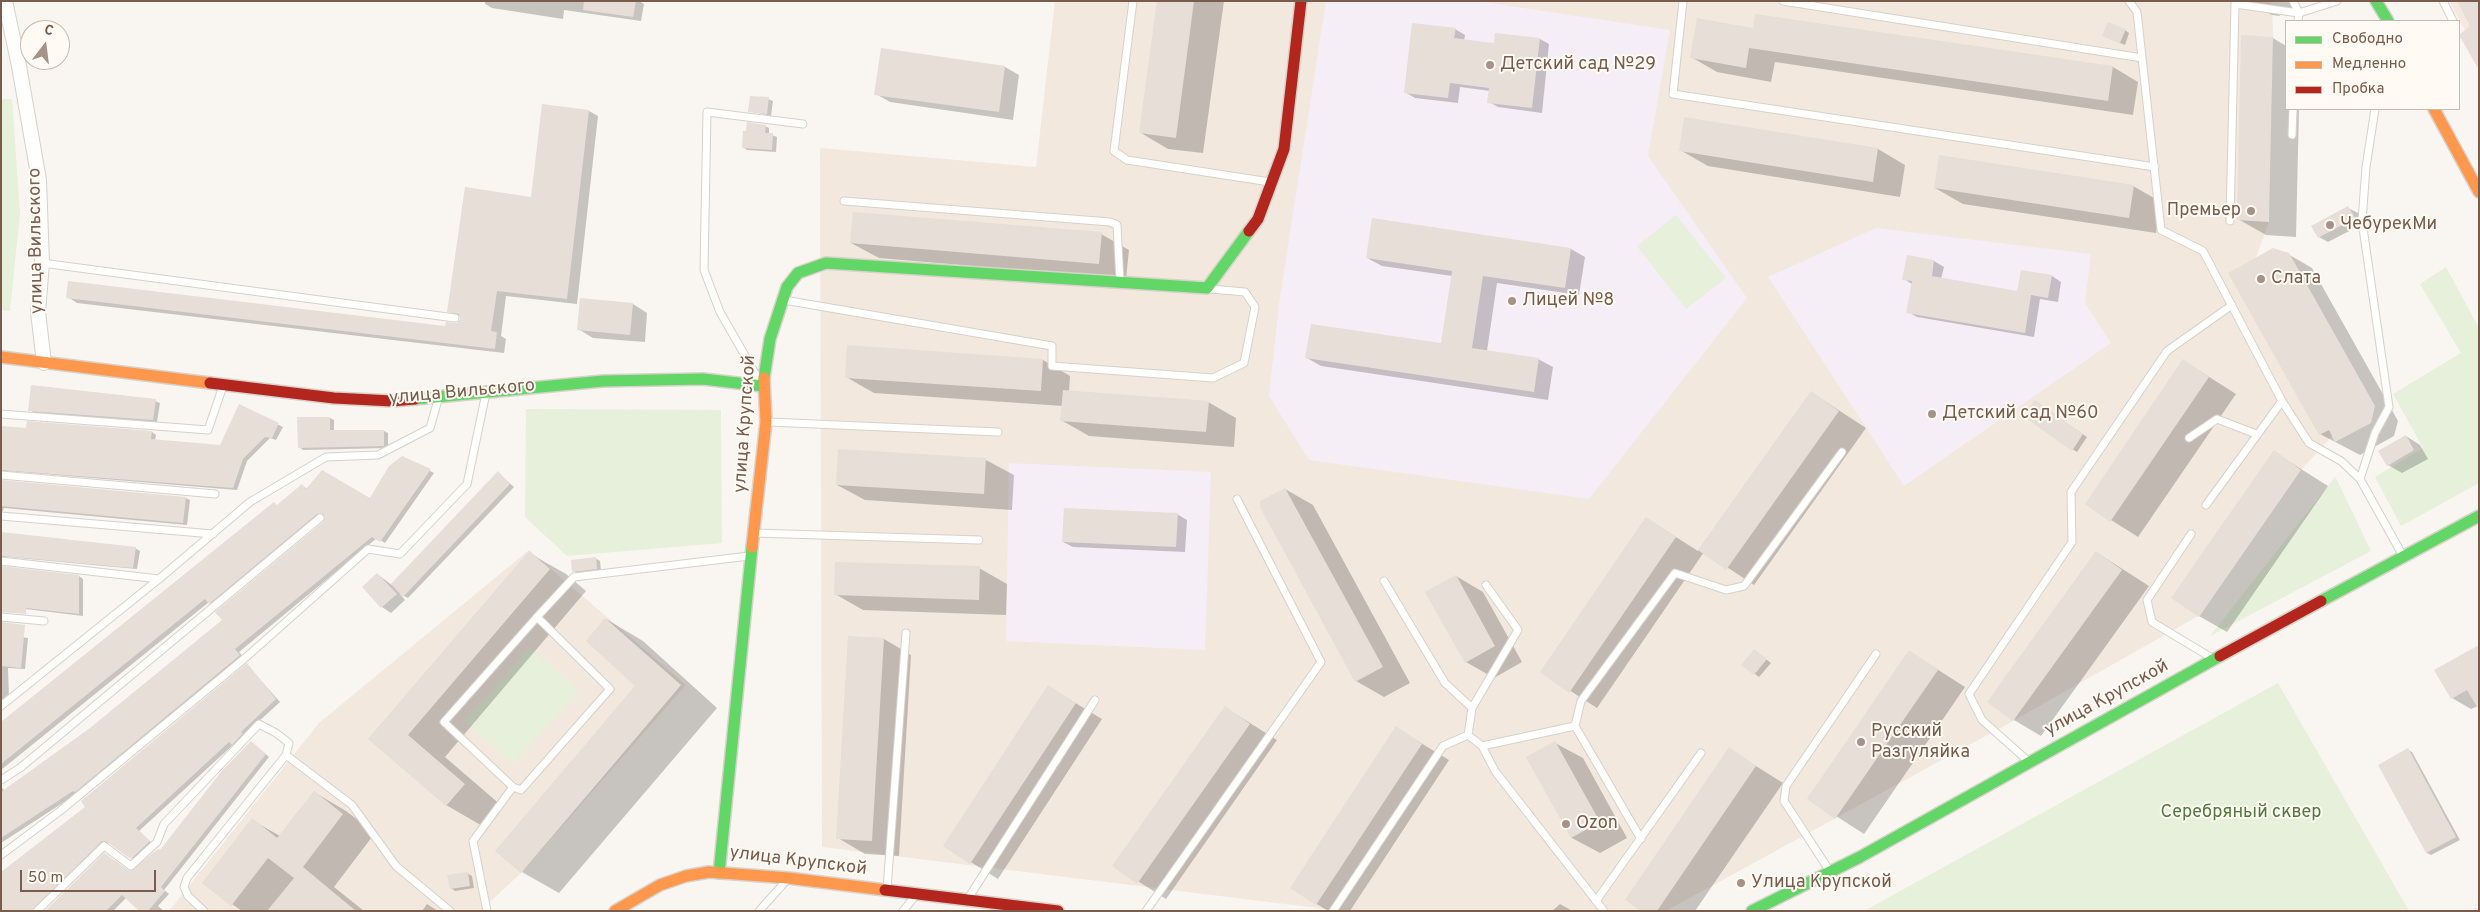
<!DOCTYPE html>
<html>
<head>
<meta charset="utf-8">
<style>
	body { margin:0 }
	#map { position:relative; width:2480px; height:912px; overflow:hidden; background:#f9f5f0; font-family:Overpass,sans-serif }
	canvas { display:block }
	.frame { position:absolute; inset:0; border:2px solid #7a5c4d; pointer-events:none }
	.legend { position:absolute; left:2285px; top:20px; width:175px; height:90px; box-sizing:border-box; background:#fffaf3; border:1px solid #cabbb1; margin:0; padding:6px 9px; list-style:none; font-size:15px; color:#7a5c4d }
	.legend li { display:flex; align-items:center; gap:10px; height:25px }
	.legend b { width:25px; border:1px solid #cabbb1 }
	.north { position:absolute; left:20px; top:20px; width:50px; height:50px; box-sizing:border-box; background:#fffaf3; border:1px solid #cabbb1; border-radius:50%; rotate:15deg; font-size:14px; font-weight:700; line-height:20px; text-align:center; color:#7a5c4d }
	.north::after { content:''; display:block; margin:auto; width:18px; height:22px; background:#a69286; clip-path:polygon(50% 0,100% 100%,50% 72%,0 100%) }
	.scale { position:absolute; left:20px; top:870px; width:136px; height:22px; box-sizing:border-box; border:2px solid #7a5c4d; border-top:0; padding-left:6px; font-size:15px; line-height:18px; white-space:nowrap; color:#7a5c4d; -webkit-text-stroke:4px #fffaf3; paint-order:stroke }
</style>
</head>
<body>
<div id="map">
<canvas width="2480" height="912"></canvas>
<div class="frame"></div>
<ul class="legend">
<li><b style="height:6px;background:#63d668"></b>Свободно</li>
<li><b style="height:6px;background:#ff974d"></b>Медленно</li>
<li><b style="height:6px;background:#b3261e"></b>Пробка</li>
</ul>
<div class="north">С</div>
<div class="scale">50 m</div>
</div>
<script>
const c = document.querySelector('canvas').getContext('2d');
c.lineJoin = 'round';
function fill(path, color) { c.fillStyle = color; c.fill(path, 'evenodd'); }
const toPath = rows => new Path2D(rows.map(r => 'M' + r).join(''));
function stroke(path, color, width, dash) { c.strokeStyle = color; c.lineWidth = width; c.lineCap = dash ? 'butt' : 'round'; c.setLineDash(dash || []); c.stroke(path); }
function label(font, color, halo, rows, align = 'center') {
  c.font = font + ' Overpass,sans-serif'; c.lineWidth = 4; c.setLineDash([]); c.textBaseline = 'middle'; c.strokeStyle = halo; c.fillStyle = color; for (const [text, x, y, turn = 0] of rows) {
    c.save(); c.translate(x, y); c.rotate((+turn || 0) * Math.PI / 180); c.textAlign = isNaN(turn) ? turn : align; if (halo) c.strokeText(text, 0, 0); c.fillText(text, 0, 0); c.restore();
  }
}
fill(toPath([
	[1055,1,2272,1,2273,37,2269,222,2256,257,2348,419,2301,470,2200,615,2013,721,1666,911,1342,911,822,847,820,148,1036,167],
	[529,550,686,685,521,873,480,911,169,911,319,723]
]), '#f2e8de');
fill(toPath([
	[2449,1,2479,1,2479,56]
]), '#f6e8e1');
fill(toPath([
	[1326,1,1477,1,1670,30,1648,156,1747,298,1589,499,1309,460,1269,396,1279,304],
	[1876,228,2091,254,2085,303,2111,343,1904,486,1768,277],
	[1009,463,1211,472,1205,650,1006,641]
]), '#f6eef6');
fill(toPath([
	[1,99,12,99,20,213,10,311,1,310],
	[1676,215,1726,278,1686,309,1637,246],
	[2446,267,2479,328,2479,483,2401,526,2375,477,2423,448,2393,394,2461,353,2420,284],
	[526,409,721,410,722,543,567,556,525,517],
	[2335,476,2371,551,2210,636,2335,477],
	[530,647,579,691,513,764,464,721],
	[2278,683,2409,911,1864,911]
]), '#e7f0db');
fill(toPath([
	[485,1,639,1,644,4,641,21,564,10,563,19,492,8,485,4],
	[1158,1,1224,1,1203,153,1168,149,1141,133],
	[2248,1,2296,1,2298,5,2279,16,2272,15],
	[1455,29,1465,35,1464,41,1495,44,1540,39,1549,44,1542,113,1498,107,1489,102,1490,91,1460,87,1458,103,1415,98,1405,92],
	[1754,30,2113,67,2138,82,2133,115,1775,62,1771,82,1717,72,1691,57],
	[2125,30,2129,33,2125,45,2108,38],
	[2273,38,2286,46,2286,109,2299,109,2296,237,2266,235,2238,219],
	[882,50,1005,67,1019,75,1013,120,890,102,876,94],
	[768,99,773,101,771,116,749,111],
	[589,111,598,116,577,304,506,296,501,336,506,339,504,353,77,303,68,297,446,327,457,324,462,319,461,317,449,311,532,198],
	[1685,118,1878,149,1905,165,1900,197,1708,166,1680,150],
	[765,126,769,128,769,134,777,137,776,152,747,150,743,147],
	[2133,186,2161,202,2156,233,1963,204,1935,188],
	[2348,208,2358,213,2363,224,2328,242,2319,237],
	[1101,234,1129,250,1126,279,879,258,851,243],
	[1571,249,1585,257,1579,295,1497,283,1487,351,1538,359,1553,367,1548,400,1321,366,1307,358,1442,345,1452,276,1382,266,1367,258],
	[2288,254,2312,268,2398,421,2394,436,2360,455,2320,434],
	[1908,257,1934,261,1944,267,1941,279,2018,292,2022,271,2052,276,2061,282,2058,302,2040,299,2034,337,1917,317,1908,312,1912,284,1904,279],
	[581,300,633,304,647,313,645,342,593,338,578,329],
	[1043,360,1070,376,1069,392,1208,402,1236,418,1234,447,1089,436,1061,420,1063,406,874,393,846,377],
	[2184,361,2236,394,2138,537,2086,504],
	[1811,392,1866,428,1754,585,1704,552,1597,708,1541,672,1646,518,1698,551],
	[155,401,160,403,157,422,35,413,30,410],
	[2039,404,2087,437,2077,452,2072,449],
	[240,406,283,427,276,440,270,438,247,461,237,490,7,471,1,474,1,429,152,432,156,435,155,440,221,447],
	[330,418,334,420,334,432,384,431,388,433,388,448,303,450,299,447],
	[2406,436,2420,445,2428,459,2402,473,2388,465],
	[839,451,986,460,1014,475,1012,510,865,500,837,485],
	[2274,452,2328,486,2227,632,2199,616],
	[403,457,434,473,385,543,377,538,239,652,244,658,78,793,1,843,1,787,5,791,91,729,224,620,325,523,325,516,321,516,214,605,209,602,1,770,1,723,302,486,308,489,370,500],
	[498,473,514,487,408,598,400,594,405,600,391,613,382,607,363,587,377,574,392,585],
	[1,481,186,498,190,500,187,525,4,508,1,515],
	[1285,489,1313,505,1410,683,1384,697,1356,681],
	[1177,514,1187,520,1185,552,1073,547,1063,542],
	[1,521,1,533,135,548,140,551,137,569,7,557,1,560],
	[2096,552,2149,586,2041,736,2014,720],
	[529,553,566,574,586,591,445,757,502,806,484,827,446,805,369,739],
	[595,558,600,561,601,571,578,574,574,571],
	[979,568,1007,584,1006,615,863,610,835,594],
	[79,576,83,579,83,616,1,606],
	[1456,576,1483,592,1522,662,1494,678,1466,662],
	[606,619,643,641,717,708,559,893,522,872,637,686],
	[1,634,28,638,25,669,8,668,9,698,1,705],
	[884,639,911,655,899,856,865,854,838,838],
	[2479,646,2478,706,2471,709,2452,698],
	[1910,652,1965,687,1864,834,1808,798],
	[1758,653,1771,663,1759,677,1743,665],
	[247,665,280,702,244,735,237,746,234,744,139,831,153,844,136,861,111,843,107,843,38,911,1,911,87,807],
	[1049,687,1102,719,998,879,945,846],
	[1226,708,1277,740,1166,899,1114,866],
	[1396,728,1449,760,1350,911,1328,911,1291,888],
	[1555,743,1583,758,1627,838,1600,853,1572,838,1527,758],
	[255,745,269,757,164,890,169,894,158,906,164,911,140,911,126,898,113,911,47,911,129,872,160,852],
	[1729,749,1783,783,1695,911,1643,911],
	[2408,750,2412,752,2460,840,2431,855,2427,853],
	[314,792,346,811,375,833,334,887,364,911,242,911,232,904,252,820,280,836],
	[467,873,472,876,474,888,455,891,451,888],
	[427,904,438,911,422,911],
	[1560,904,1569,909,1571,911,1552,911]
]), '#0003');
fill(toPath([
	[584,1,636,1,633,17,583,10],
	[1157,1,1194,1,1176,138,1139,133],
	[2457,1,2479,1,2479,70,2459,35,2470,26],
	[1755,14,2113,66,2108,101,1749,48,1746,68,1690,58,1697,18,1753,28],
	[2108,22,2126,29,2120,43,2102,36],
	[1412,23,1456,28,1454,38,1494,43,1495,33,1540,38,1532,108,1487,103,1489,88,1450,83,1448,98,1404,93],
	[2241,35,2273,37,2269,222,2237,220],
	[881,48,1005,66,999,112,874,95],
	[750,96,769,97,767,114,748,112],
	[542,104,589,110,567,299,497,291,491,331,497,332,495,349,66,298,68,281,445,326,446,322,457,323,460,319,459,314,447,312,465,187,531,197],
	[1684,117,1878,148,1873,182,1679,151],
	[747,122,766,125,765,133,773,133,772,150,742,148,743,131,746,131],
	[1939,155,2134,185,2129,218,1934,188],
	[2348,206,2355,218,2318,238,2311,226],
	[853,212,1102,232,1099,264,850,243],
	[1372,218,1571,248,1565,288,1483,276,1472,348,1539,358,1534,392,1305,358,1311,324,1441,343,1452,271,1366,258],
	[2273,248,2289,253,2375,406,2371,423,2335,442,2329,430,2319,435,2228,273],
	[1907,255,1934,260,1932,276,2017,291,2021,270,2052,275,2048,298,2031,295,2025,333,1906,313,1912,281,1902,280],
	[580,298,633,303,630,335,577,330],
	[847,345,1043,359,1041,391,845,378],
	[2183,359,2209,377,2110,522,2085,504],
	[31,385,156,399,153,420,28,411],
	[1063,390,1209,401,1206,432,1060,421],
	[1811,391,1839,411,1726,570,1698,550],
	[2035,400,2083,434,2072,451,2023,416],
	[239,404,279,423,272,438,265,437,243,459,233,488,1,470,1,426,26,428,27,421,152,431,151,439,220,445],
	[297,417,330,417,330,430,384,430,384,446,298,448],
	[2406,435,2414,450,2387,466,2378,451],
	[838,449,986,458,984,494,836,485],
	[2274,450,2301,470,2199,617,2171,598],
	[402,456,431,469,380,542,372,537,235,649,240,655,75,792,73,791,1,838,1,792,90,728,222,620,215,612,323,522,324,515,317,514,209,604,205,599,1,764,1,722,274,502,277,505,302,484,306,489,322,470,370,498,389,466],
	[498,471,510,484,403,597,391,584],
	[1,480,186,497,183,523,1,506],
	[1285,488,1383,667,1355,682,1260,507,1260,501],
	[1064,508,1178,513,1176,547,1062,542],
	[1646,517,1676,537,1569,693,1540,672],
	[1,532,136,547,133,568,1,556],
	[529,551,550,569,408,735,465,784,446,806,368,739],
	[2096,551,2122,570,2013,721,1987,702],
	[596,557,597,569,572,572,571,560],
	[835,562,980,566,979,600,834,595],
	[1,566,79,575,79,614,26,608,26,614,1,612],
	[377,573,397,594,381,608,362,587],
	[1456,575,1495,646,1465,663,1425,592],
	[605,618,681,685,521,873,495,851,635,686,586,641],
	[1,622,25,625,21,668,1,666],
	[848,636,884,638,872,841,836,839],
	[2479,645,2479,710,2467,690,2451,699,2434,670],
	[1754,649,1767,659,1754,675,1741,665],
	[1909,650,1938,670,1835,819,1807,799],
	[247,663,276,699,241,732,243,733,232,745,229,742,136,828,150,841,131,859,107,842,102,841,32,911,1,911,1,872,85,807,81,801],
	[1048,685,1076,703,970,864,943,846],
	[1225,706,1250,724,1137,884,1112,866],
	[1396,726,1422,744,1316,905,1290,888],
	[251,741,266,754,161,887,165,891,148,911,139,911,122,895,106,911,45,911,104,853,130,871,158,849,160,850,221,772],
	[1555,741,1600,822,1571,838,1526,757],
	[1729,747,1756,766,1657,911,1641,911,1625,900],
	[2408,748,2456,837,2426,853,2378,765],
	[314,791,343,814,303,867,356,911,267,911,294,878,268,858,231,906,202,883,252,818,277,838],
	[468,872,470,886,450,889,447,875]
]), '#e6ded7');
const lane = toPath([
	[1133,1,1114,151,1127,160,1270,182],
	[1683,1,1673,94,2155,167],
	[1783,1,2142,58],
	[2129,1,2137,12,2161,230,2203,251,2282,401,2309,443,2341,461,2360,479,2403,556],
	[2293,1,2299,13,2298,21],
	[2443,1,2453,21],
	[2292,135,2293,109],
	[844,201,1110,222,1117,225,1120,281],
	[2230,221,2235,4,2299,13,2337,1],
	[42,263,455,318],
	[784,300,1052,346,1052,366,1213,378,1244,363,1255,307,1245,292,1211,289],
	[759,380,720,312,704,270,707,112,803,124],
	[1,414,208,430,223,386],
	[769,422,998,432],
	[2189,438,2217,419,2256,434],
	[1,475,215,494],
	[2360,479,2375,433,2389,407,2362,221,2366,167,2375,109],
	[2206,505,2282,401],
	[1,516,213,534],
	[755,533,979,540],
	[2191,534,2147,600,2152,622,2212,658],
	[1,561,159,579],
	[1384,581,1445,683,1472,708],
	[1,617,44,621],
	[537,617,610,689,521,790,513,787,444,722,537,617,574,577,749,556],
	[1,706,159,579,250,502,326,457,378,455,430,428,438,400],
	[1575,726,1581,701,1675,573,1726,590,1744,586,1842,452],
	[1468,735,1472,708,1518,630,1486,585],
	[1482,746,1575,726,1641,839],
	[286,755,352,805,396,866,450,911],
	[2027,760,1982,720,1969,694,2072,542,2071,492,2167,351,2232,305],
	[1,780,20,768,320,518],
	[1,855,60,811,244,659,368,549,400,554,467,484,486,393],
	[1829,870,1784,801,1786,786,1876,654],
	[887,889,906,633],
	[969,897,1095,700],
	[1596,901,1701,753],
	[37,911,104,846,131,866,157,842,164,824,259,724,276,733,289,743,286,755,187,878,184,887,188,896,204,911],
	[487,911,473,841,513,787],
	[759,911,786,881],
	[903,911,916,895],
	[1146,911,1321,662,1237,499],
	[1333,911,1443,746,1468,735,1482,746,1495,771,1604,911]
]);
const street = toPath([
	[5,1,19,66,39,180,42,263,38,312,44,363]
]);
const fast = toPath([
	[2376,1,2388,21],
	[764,378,770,339,787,287,798,273,826,263,1207,288,1249,231],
	[415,399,603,381,703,379,763,386],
	[2321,601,2479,516],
	[719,873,752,547],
	[1752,911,1860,857,2220,656]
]);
const slow = toPath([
	[2434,109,2479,192],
	[1,357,210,383],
	[752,547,766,422,764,378],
	[615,911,660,885,686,876,709,872,788,878,885,890]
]);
const jam = toPath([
	[1249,231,1258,219,1284,149,1301,1],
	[210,383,334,398,392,401,415,399],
	[2220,656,2321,601],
	[885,890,1058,911]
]);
stroke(lane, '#d7d1cb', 9);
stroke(street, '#d7d1cb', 16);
stroke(fast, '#d9d2cb', 14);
stroke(slow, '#d9d2cb', 14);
stroke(jam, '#d9d2cb', 14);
stroke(lane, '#fefefd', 7);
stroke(street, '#fefefd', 14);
stroke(fast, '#63d668', 11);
stroke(slow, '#ff974d', 11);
stroke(jam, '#b3261e', 11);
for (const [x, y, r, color] of [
	[1490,65,5,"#a69286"],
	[2251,211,5,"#a69286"],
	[2330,225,5,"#a69286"],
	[2261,279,5,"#a69286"],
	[1512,301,5,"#a69286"],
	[1932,414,5,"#a69286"],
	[1861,742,5,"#a69286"],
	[1566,824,5,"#a69286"],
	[1741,883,5,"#a69286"]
]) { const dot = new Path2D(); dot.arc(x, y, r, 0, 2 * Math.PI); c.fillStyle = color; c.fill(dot); stroke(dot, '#fffaf3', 2); }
label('18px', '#7a5c4d', '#fffaf3', [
	["Детский сад №29",1500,65],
	["Премьер",2241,211,"right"],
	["ЧебурекМи",2340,225],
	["Слата",2271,279],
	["Лицей №8",1522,301],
	["Детский сад №60",1942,414],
	["Русский",1871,732],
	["Разгуляйка",1871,753],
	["Ozon",1576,824],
	["Улица Крупской",1751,883]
], 'left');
label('18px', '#7a5c4d', '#fffaf3', [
	["улица Вильского",37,241,-91],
	["улица Вильского",462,393,-5],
	["улица Крупской",746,424,-86],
	["улица Крупской",2107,699,-29],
	["улица Крупской",798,862,7]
]);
label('18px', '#537a41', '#fffaf3', [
	["Серебряный сквер",2241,813]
]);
</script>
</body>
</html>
